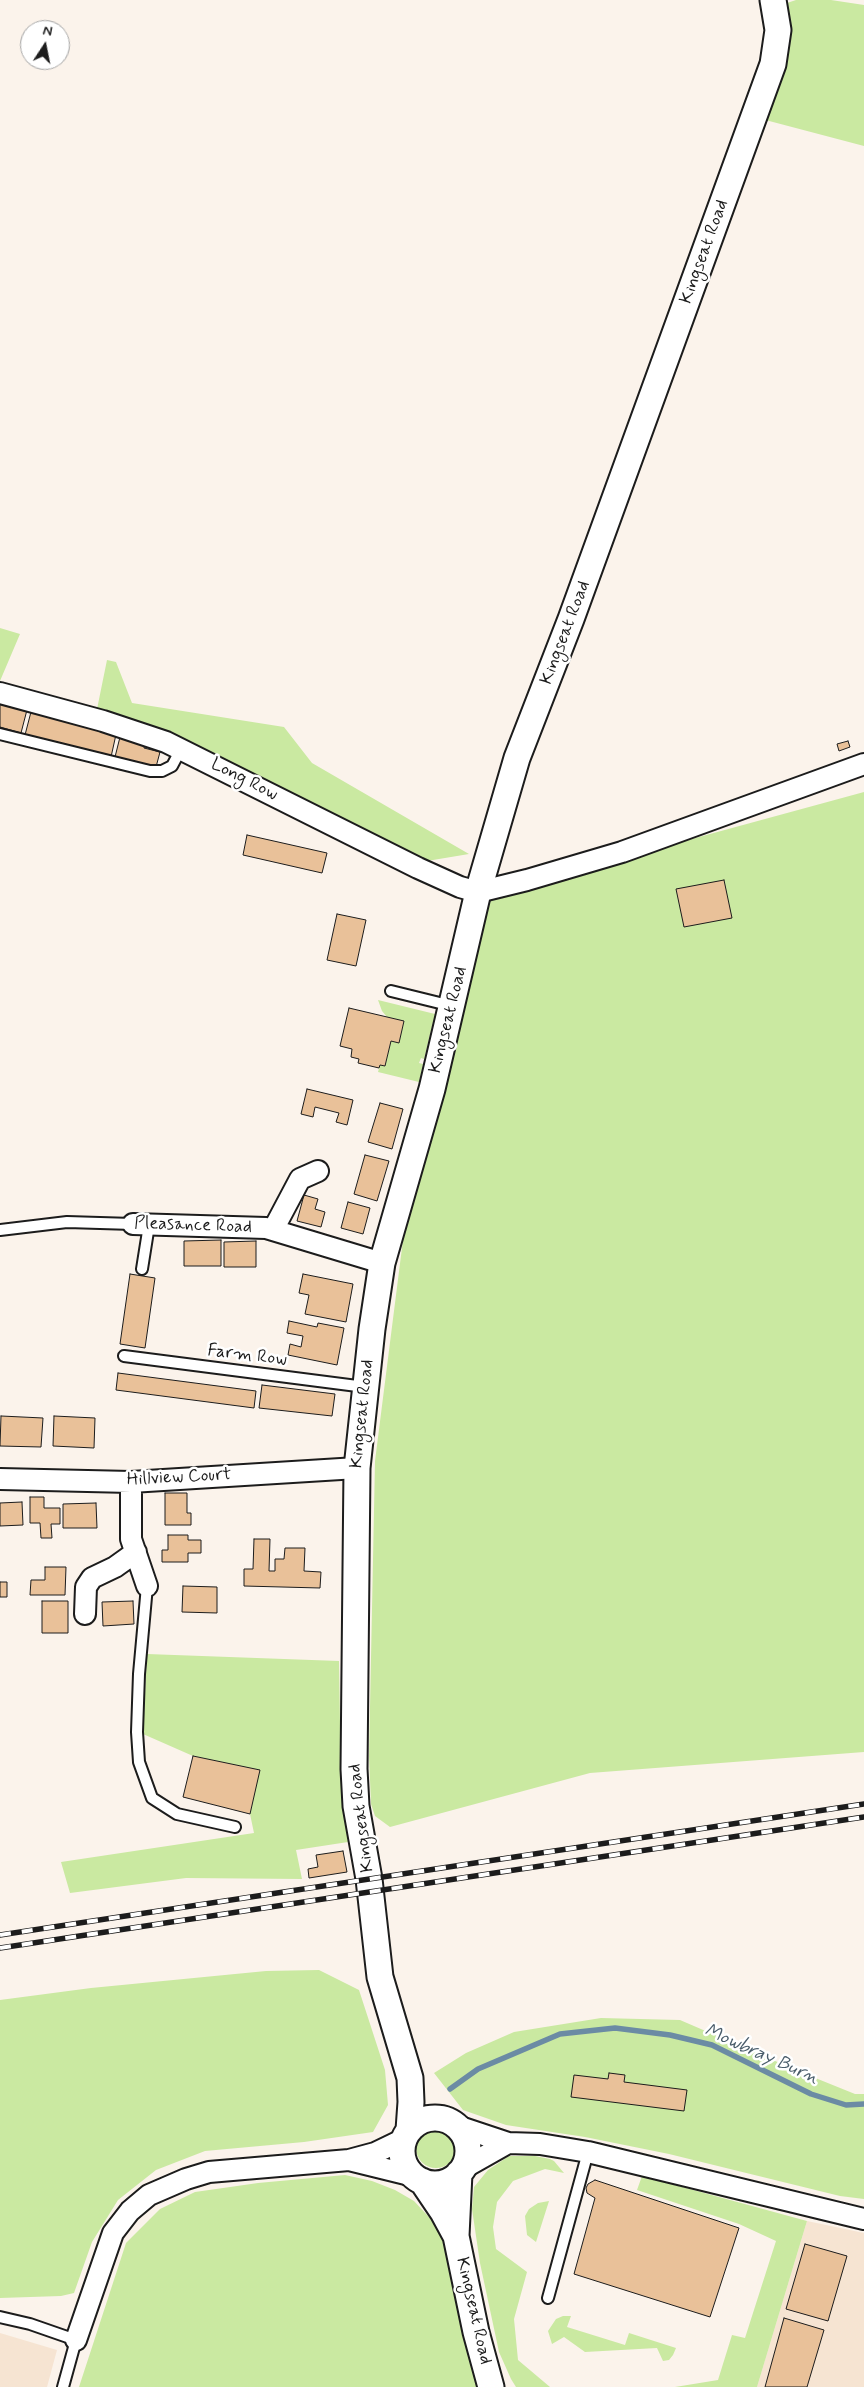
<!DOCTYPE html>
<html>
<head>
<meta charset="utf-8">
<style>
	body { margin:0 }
	#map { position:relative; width:864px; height:2387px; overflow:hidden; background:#fbf3eb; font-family:Mynerve,sans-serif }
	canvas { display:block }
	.north { position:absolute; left:20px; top:20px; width:50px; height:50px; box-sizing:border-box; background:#fff; border:1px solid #a4a4a4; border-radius:50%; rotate:11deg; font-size:14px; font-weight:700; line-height:20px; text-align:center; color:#1c1c1c }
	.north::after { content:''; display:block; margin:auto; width:18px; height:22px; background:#1c1c1c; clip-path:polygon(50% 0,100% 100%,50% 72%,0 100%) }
</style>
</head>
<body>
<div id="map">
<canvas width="864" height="2387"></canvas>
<div class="north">N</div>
</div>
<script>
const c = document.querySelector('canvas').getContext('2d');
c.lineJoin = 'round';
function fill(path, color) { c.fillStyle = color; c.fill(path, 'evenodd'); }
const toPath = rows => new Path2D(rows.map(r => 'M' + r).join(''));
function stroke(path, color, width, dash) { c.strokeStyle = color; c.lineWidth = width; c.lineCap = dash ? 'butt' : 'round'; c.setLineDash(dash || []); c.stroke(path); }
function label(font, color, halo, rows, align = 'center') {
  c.font = font + ' Mynerve,sans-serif'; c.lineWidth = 5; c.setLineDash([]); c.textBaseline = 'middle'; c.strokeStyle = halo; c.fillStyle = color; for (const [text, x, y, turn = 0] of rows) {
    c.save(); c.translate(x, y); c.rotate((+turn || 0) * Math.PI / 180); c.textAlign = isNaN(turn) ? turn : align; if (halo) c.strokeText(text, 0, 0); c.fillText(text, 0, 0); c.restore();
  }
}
fill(toPath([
	[807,2221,864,2233,864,2387,757,2387],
	[0,2333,57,2350,47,2387,0,2387]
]), '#f6e4d2');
fill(toPath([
	[796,0,831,0,864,5,864,146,754,117,772,8],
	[0,628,20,634,0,681],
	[107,660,116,662,132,703,284,727,312,763,469,854,421,862,96,714],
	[864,792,864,1752,590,1773,390,1827,375,1816,371,1804,369,1756,375,1461,405,1224,491,899,611,861],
	[378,1000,435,1014,424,1059,421,1058,419,1063,423,1064,419,1082,378,1072,380,1065,385,1066,391,1041,399,1043,404,1021,387,1017,382,1011],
	[147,1654,339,1661,341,1781,348,1842,296,1850,302,1879,186,1878,70,1893,61,1862,254,1833,250,1814,259,1770,193,1756,143,1734],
	[319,1970,359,1990,385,2070,388,2105,373,2132,304,2142,205,2151,156,2170,118,2200,92,2242,74,2293,61,2296,0,2298,0,2000,91,1988,266,1971],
	[601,2018,680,2020,803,2073,855,2094,864,2094,864,2199,840,2196,669,2154,585,2137,506,2125,463,2110,434,2073,466,2053,514,2032],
	'416 2148a20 20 0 1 1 40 0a20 20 0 1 1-40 0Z',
	[509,2156,535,2156,550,2159,554,2161,564,2173,545,2169,513,2181,497,2202,493,2227,496,2249,527,2272,514,2319,518,2360,550,2387,516,2387,511,2379,499,2352,480,2263,472,2209,474,2187,488,2170],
	[345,2175,372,2181,395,2190,414,2201,442,2231,480,2387,79,2387,126,2243,160,2209,195,2192,258,2183],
	[642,2176,807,2221,757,2387,675,2387,718,2380,732,2335,745,2338,776,2241,739,2224,637,2190],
	[549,2201,536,2242,527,2235,525,2216,529,2209,538,2203],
	[563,2316,571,2316,567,2327,625,2345,629,2333,676,2348,673,2355,669,2360,663,2361,657,2348,585,2352,564,2337,552,2344,548,2331,556,2319]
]), '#cae9a1');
stroke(toPath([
	[450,2089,478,2069,560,2034,615,2028,670,2035,712,2045,811,2094,846,2105,864,2104]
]), '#6b8ba4', 5.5);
const building = toPath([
	[0,699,28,706,21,733,0,727,0,699],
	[32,708,117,730,111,757,25,735,32,708],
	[121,733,146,739,144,748,160,752,156,767,115,757,121,733],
	[848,741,850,747,839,751,837,744,848,741],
	[247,835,327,853,322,873,243,855,247,835],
	[724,880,732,918,684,927,676,889,724,880],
	[337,914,366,920,356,966,327,960,337,914],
	[349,1008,404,1021,399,1043,391,1041,385,1066,380,1065,379,1068,358,1063,359,1059,351,1057,352,1049,340,1046,349,1008],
	[307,1089,353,1100,347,1125,336,1122,339,1113,315,1107,313,1117,301,1114,307,1089],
	[380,1103,403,1109,392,1149,368,1142,380,1103],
	[365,1155,389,1161,377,1201,354,1194,365,1155],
	[304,1195,318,1199,315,1209,325,1212,321,1227,297,1221,304,1195],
	[348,1202,370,1208,363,1234,341,1228,348,1202],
	[221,1240,221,1266,184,1266,184,1241,221,1240],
	[256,1241,256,1267,224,1267,224,1242,256,1241],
	[130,1274,155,1278,145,1348,120,1344,130,1274],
	[303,1274,353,1284,346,1322,305,1314,309,1295,299,1293,303,1274],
	[289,1321,317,1327,318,1323,344,1328,337,1365,288,1355,290,1344,301,1347,303,1336,287,1333,289,1321],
	[118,1373,256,1391,254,1408,116,1390,118,1373],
	[262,1385,335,1394,332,1416,259,1408,262,1385],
	[1,1416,43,1418,41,1447,0,1446,1,1416],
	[54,1416,95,1418,94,1448,53,1446,54,1416],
	[165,1493,187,1493,187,1513,191,1513,191,1525,165,1525,165,1493],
	[30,1497,44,1497,44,1508,60,1508,60,1524,51,1524,52,1538,41,1538,40,1523,30,1523,30,1497],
	[22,1502,23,1525,0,1526,0,1503,22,1502],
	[96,1503,97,1528,63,1528,63,1504,96,1503],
	[168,1535,188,1535,188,1540,201,1540,201,1553,188,1553,188,1562,162,1562,162,1550,168,1550,168,1535],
	[254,1539,270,1539,269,1571,275,1571,275,1559,284,1559,285,1548,305,1548,304,1571,321,1572,320,1588,244,1586,244,1569,253,1569,254,1539],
	[45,1567,66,1567,65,1595,30,1595,31,1580,45,1580,45,1567],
	[0,1582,7,1582,7,1597,0,1597,0,1582],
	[183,1586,217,1587,217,1613,182,1612,183,1586],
	[42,1601,68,1601,68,1633,42,1633,42,1601],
	[133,1601,134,1624,103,1626,102,1602,133,1601],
	[193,1756,260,1770,250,1814,183,1797,193,1756],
	[343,1851,347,1872,309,1878,308,1869,318,1867,316,1855,343,1851],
	[609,2073,625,2075,624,2082,687,2090,684,2111,571,2097,574,2075,608,2079,609,2073],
	[595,2180,739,2228,710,2317,574,2274,595,2198,587,2193,586,2188,588,2184,595,2180],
	[805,2244,847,2256,828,2321,786,2309,805,2244],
	[784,2318,824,2330,807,2387,765,2387,784,2318]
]);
fill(building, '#e9c199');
stroke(building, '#1c1c1c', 1);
const service = toPath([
	[0,734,150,771,162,771,172,766,181,749],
	[391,991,452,1006],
	[0,1230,67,1222,133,1224],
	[142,1269,149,1225],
	[124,1356,365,1387],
	[147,1586,139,1674,137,1732,139,1762,152,1798,177,1814,235,1827],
	[548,2298,588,2152],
	[0,2317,30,2324,76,2340,63,2387]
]);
const minor = toPath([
	[0,693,103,721,166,742,418,868,460,887,478,892,527,880,622,852,864,764],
	[133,1224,266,1228,382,1263],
	[273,1230,300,1179,318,1171],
	[0,1479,131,1482,357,1468],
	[131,1482,131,1539,147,1586],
	[85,1614,86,1587,92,1578,115,1567,136,1552],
	[457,2126,508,2143,540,2144,588,2152,864,2219],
	[349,2160,414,2176],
	[462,2169,508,2143],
	[76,2340,113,2233,130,2211,149,2195,186,2179,209,2172,349,2160,375,2153,404,2139]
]);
const tertiary = toPath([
	'402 2151a33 33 0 1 1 66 0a33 33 0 1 1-66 0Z',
	[409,2130,411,2102,410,2078,380,1977,369,1879,356,1806,354,1769,357,1468,372,1329,382,1263,432,1089,478,892,517,758,571,619,773,64,778,30,773,0],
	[459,2173,456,2236,476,2332,491,2387],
	[422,2181,443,2212,456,2236]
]);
stroke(service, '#1c1c1c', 14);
stroke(minor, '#1c1c1c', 24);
stroke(tertiary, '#1c1c1c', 29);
stroke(service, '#fff', 10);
stroke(minor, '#fff', 20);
stroke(tertiary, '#fff', 25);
const rail = toPath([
	[0,1935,864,1804],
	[0,1948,864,1817]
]);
stroke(rail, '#1c1c1c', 5.5);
stroke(rail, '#fff', 4, [11]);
label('18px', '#1c1c1c', '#fff', [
	["Kingseat Road",705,252,-70],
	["Kingseat Road",566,633,-69],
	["Long Row",244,780,27],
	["Kingseat Road",449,1020,-76],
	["Pleasance Road",193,1226,2],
	["Farm Row",247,1356,7],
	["Kingseat Road",363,1414,-84],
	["Hillview Court",179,1478,-3],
	["Kingseat Road",362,1818,-97],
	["Kingseat Road",473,2311,77]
]);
label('italic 19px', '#4a5d6b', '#fff', [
	["Mowbray Burn",761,2055,24]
]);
</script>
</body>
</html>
